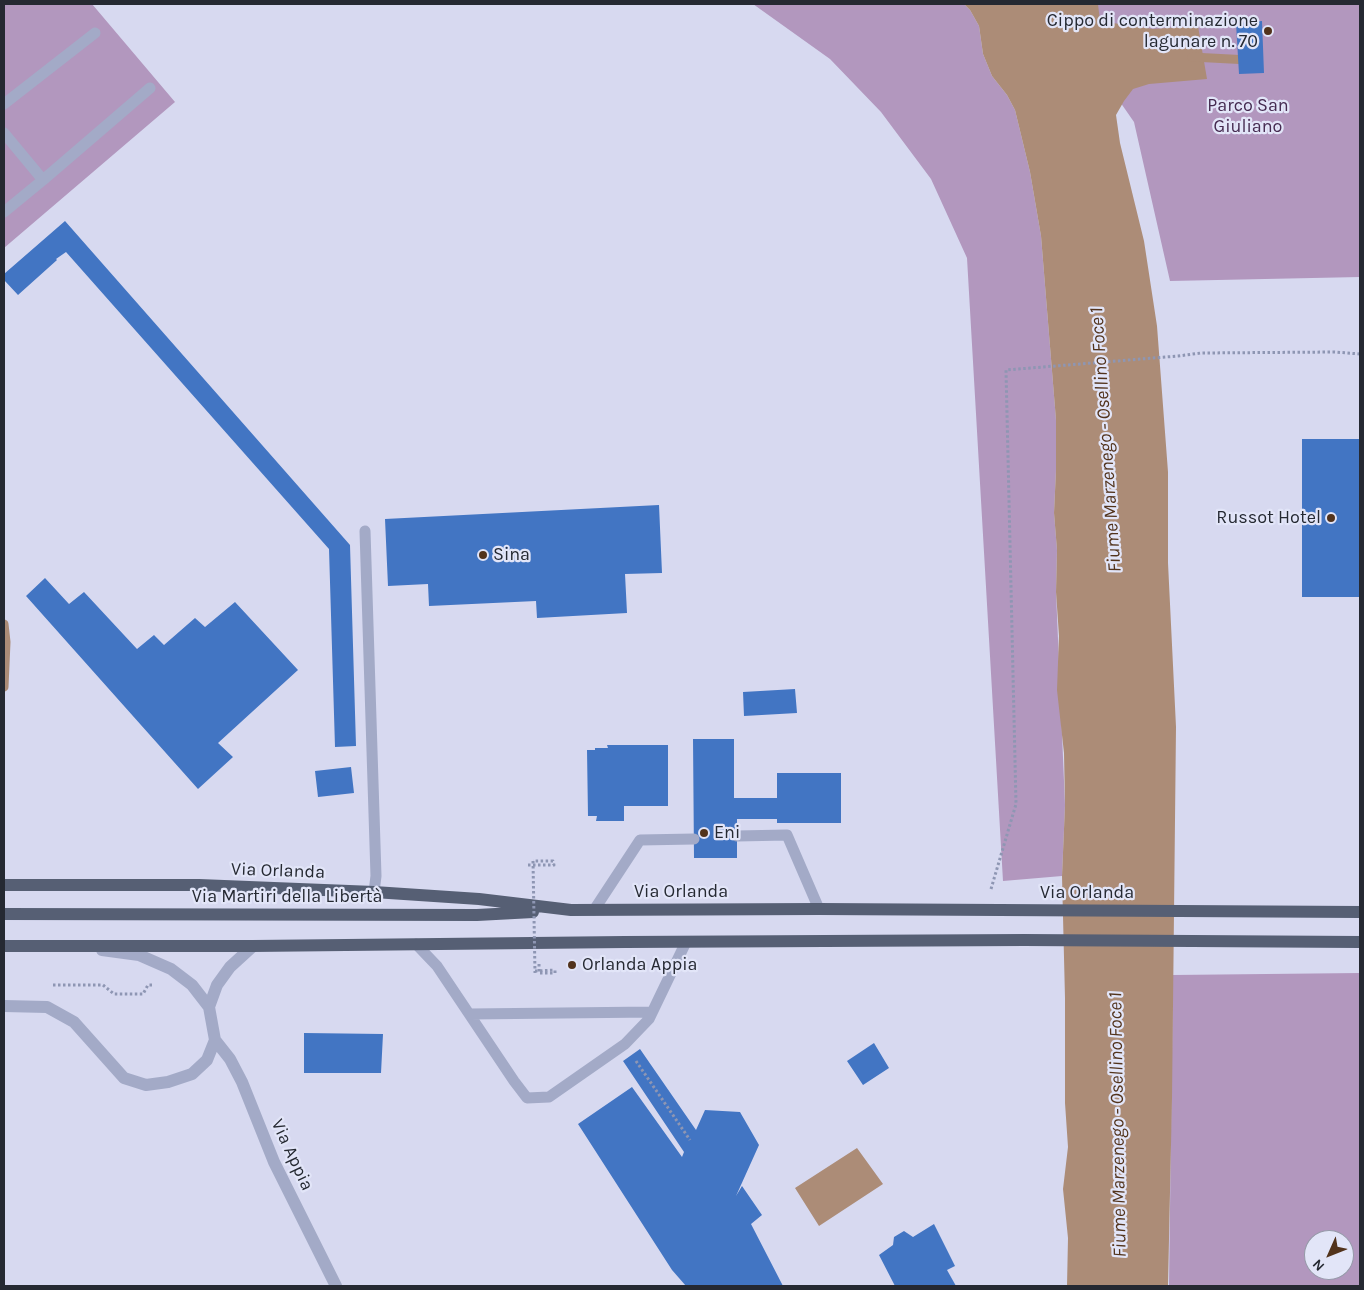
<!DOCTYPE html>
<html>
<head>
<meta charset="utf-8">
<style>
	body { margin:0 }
	#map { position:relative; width:1364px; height:1290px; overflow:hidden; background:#d7d9f0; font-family:Karla,sans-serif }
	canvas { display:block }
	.frame { position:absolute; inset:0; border:5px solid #252932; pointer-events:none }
	.north { position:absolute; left:1304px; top:1230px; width:50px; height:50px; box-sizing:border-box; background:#e2e5f8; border:1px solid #969aa9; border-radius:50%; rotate:226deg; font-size:14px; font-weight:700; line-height:20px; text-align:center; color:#252932 }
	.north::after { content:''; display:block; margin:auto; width:18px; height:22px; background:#52331c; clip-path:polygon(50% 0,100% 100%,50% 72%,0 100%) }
</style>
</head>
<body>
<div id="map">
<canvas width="1364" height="1290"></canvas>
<div class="frame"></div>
<div class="north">N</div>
</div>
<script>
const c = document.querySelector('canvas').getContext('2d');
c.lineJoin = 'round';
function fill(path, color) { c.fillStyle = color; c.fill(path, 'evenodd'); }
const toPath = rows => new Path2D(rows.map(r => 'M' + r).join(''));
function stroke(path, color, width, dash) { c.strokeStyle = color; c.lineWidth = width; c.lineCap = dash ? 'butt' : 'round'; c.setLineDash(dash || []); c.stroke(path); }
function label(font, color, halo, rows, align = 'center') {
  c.font = font + ' Karla,sans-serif'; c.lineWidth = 4.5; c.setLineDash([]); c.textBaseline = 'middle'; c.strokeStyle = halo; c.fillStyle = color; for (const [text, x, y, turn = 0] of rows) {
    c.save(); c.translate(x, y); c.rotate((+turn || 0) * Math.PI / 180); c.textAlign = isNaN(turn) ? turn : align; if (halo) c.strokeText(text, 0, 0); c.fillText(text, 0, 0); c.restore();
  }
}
fill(toPath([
	[4,4,92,4,175,102,4,248],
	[753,4,964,4,970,10,979,26,983,54,992,76,1007,95,1015,110,1030,172,1041,236,1056,420,1056,470,1054,513,1057,550,1056,592,1065,805,1062,876,1003,881,967,258,931,179,881,112,830,59],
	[1052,4,1360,4,1360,277,1170,281,1134,122],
	[1360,973,1360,1286,1169,1286,1173,975],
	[1314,1240,1344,1240,1344,1270,1314,1270]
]), '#b297be');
fill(toPath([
	[964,4,1098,4,1100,21,1153,29,1198,26,1207,79,1149,84,1133,89,1124,101,1116,115,1120,143,1144,241,1157,326,1168,472,1168,563,1176,727,1172,1098,1168,1286,1067,1286,1068,1238,1063,1189,1068,1147,1065,1103,1065,998,1062,876,1065,805,1064,753,1057,690,1059,636,1056,592,1057,550,1054,513,1056,470,1056,420,1052,371,1041,236,1030,172,1015,110,1007,95,992,76,983,54,979,26,970,10],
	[857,1148,883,1184,819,1226,795,1188]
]), '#ac8c77');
stroke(toPath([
	[1192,57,1249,60],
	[4,624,6,642,4,687]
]), '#ac8c77', 9);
fill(toPath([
	[1262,21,1264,73,1239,74,1236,23],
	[65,221,350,545,356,746,335,747,329,549,66,252,56,259,57,260,18,295,4,280,4,274],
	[1302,439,1360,439,1360,597,1302,597],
	[659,505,662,573,625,574,627,613,537,618,536,601,429,606,428,584,388,586,385,519],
	[45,578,69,604,84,592,137,649,154,635,164,645,195,618,205,627,235,602,298,670,218,743,233,757,198,789,26,596],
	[795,689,797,713,744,716,743,692],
	[693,739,734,739,734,798,777,798,777,773,841,773,841,823,777,823,777,819,737,819,737,858,694,858],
	[607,745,668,745,668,806,624,806,624,821,596,821,597,816,588,816,587,750,595,750,595,748,608,748],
	[351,767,354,793,318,797,315,771],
	[304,1033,383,1034,381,1073,304,1073],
	[874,1043,889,1068,863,1085,847,1061],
	[640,1049,696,1130,705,1110,740,1112,759,1145,736,1196,742,1186,762,1215,751,1224,783,1286,686,1286,672,1270,578,1124,632,1087,682,1157,684,1152,623,1061],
	[934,1224,955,1266,947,1270,956,1286,895,1286,879,1255,893,1245,894,1237,904,1231,913,1237]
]), '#4275c3');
stroke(toPath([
	[528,865,554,865,553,861,533,861],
	[991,889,1016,804,1006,370,1178,356,1201,353,1335,352,1360,354],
	[539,964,539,973,555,973,555,970],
	[53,985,103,985,114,994,143,994,148,985,153,985],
	[636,1061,690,1140]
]), '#8e96b3', 3, [2.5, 2.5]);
stroke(toPath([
	[4,104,95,33],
	[4,133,43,180,4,212],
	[43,180,150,88],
	[365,531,376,876,374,892],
	[737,836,787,835,819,909],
	[594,910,640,840,694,839],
	[416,944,437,966,514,1081,527,1098,549,1097,625,1044,649,1019,686,942],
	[470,1014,652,1012]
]), '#a3aac7', 11);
stroke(toPath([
	[4,1006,47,1007,74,1022,124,1078,146,1085,168,1082,192,1074,207,1060,215,1040,209,1007,192,985,171,969,139,955,102,950],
	[209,1007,217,985,230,967,253,946],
	[215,1040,230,1059,242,1082,274,1162,336,1286]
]), '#a3aac7', 12);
stroke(toPath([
	[4,885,199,885,374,892,479,899,571,910,819,909,1360,912],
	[4,914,477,915,533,912],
	[4,946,253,946,625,942,1024,940,1360,942]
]), '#565f74', 12);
stroke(toPath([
	[533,861,535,973],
	[535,971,555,970]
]), '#8e96b3', 3, [2.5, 2.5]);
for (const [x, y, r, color] of [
	[1268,31,5,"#52331c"],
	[1331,518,5,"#52331c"],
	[483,555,5,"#52331c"],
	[704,833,5,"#52331c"],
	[572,965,5,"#52331c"]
]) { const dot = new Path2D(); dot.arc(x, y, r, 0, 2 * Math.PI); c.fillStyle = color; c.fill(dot); stroke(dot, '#e2e5f8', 2); }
label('18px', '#252932', '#e2e5f8', [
	["Cippo di conterminazione",1258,21,"right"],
	["lagunare n. 70",1258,42,"right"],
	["Russot Hotel",1321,518,"right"],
	["Sina",493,555],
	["Eni",714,833],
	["Orlanda Appia",582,965]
], 'left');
label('18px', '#452a50', '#e2e5f8', [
	["Parco San",1248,106],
	["Giuliano",1248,127]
]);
label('18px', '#252932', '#e2e5f8', [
	["Via Orlanda",278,871,2],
	["Via Orlanda",681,892],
	["Via Orlanda",1087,893],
	["Via Martiri della Libertà",287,897],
	["Via Appia",292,1155,65]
]);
label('italic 19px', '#52331c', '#e2e5f8', [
	["Fiume Marzenego - Osellino Foce 1",1106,440,-94],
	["Fiume Marzenego - Osellino Foce 1",1118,1125,-91]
]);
</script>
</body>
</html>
